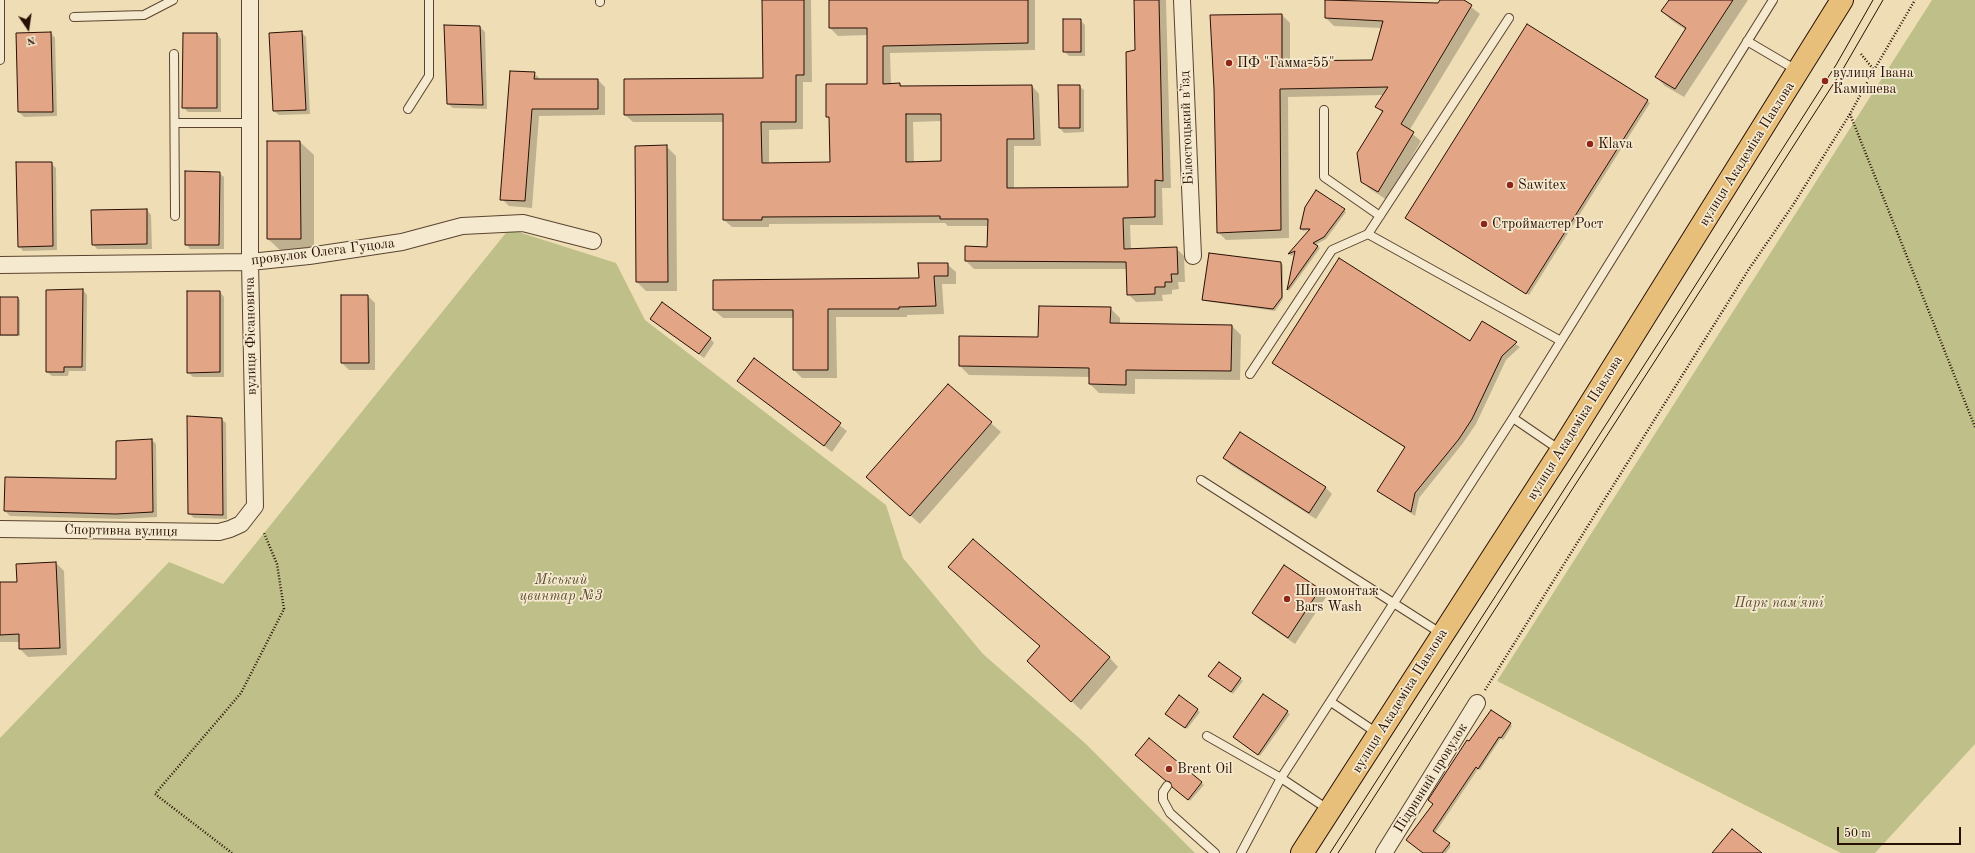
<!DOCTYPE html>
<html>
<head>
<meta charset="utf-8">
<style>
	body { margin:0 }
	#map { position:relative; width:1975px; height:853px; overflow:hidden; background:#efdeb5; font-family:"Old Standard TT",serif }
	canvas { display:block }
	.north { position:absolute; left:8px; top:8px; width:40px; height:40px; -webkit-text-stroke:3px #f5eacf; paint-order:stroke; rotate:167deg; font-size:11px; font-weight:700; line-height:16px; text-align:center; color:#280f04 }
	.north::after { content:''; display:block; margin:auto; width:14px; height:18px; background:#280f04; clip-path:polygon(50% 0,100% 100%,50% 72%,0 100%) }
	.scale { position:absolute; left:1837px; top:827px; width:124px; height:18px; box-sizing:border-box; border:2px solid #280f04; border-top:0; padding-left:5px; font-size:12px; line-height:14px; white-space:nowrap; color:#280f04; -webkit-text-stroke:3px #f5eacf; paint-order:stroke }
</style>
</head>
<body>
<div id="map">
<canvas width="1975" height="853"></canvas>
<div class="north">N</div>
<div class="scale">50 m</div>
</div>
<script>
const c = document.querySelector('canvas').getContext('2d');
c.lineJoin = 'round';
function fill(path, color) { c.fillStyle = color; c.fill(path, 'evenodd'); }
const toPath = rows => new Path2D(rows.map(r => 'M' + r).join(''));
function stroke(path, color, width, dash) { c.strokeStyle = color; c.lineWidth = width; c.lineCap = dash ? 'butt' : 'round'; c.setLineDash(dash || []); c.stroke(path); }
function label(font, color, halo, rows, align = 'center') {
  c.font = font + ' "Old Standard TT",serif'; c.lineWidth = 3.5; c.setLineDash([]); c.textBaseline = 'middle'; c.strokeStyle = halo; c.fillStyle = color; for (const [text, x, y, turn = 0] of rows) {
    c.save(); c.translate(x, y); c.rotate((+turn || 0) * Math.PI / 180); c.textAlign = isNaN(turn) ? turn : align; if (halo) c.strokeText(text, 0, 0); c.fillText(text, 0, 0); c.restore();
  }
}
fill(toPath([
	[1932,0,1975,0,1975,744,1875,853,1841,853,1497,681],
	[509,229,616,263,645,320,886,505,903,558,983,654,1086,744,1195,853,0,853,0,738,169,562,223,584]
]), '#bfc089');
fill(toPath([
	[763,0,811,0,812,82,803,82,803,129,769,130,769,164,831,163,830,120,827,116,868,85,868,35,838,36,830,28,830,0,1035,0,1035,50,890,53,891,84,900,84,903,87,1032,86,1039,94,1041,146,1014,146,1014,189,1129,188,1136,51,1135,0,1166,0,1171,188,1162,188,1163,225,1130,225,1131,249,1176,248,1184,256,1185,282,1178,282,1179,289,1172,290,1172,294,1162,295,1163,301,1136,302,1128,294,1128,269,974,269,966,261,988,248,989,226,948,226,945,223,769,224,769,227,732,227,724,220,724,122,633,122,625,115,764,79],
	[942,121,942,162,914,162,913,122],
	[1326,0,1438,4,1441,0,1462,0,1480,14,1409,131,1421,141,1387,200,1370,189,1362,181,1383,113,1377,107,1384,95,1288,97,1289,238,1226,240,1218,232,1215,89,1211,16,1282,15,1290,23,1290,62,1372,61,1382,28,1334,26,1326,18],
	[1670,0,1748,0,1684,97,1665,86,1656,77,1686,30,1671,20,1662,11],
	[1080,20,1085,25,1085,56,1069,56,1064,51],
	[445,26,480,27,485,32,487,109,453,108,448,104],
	[1528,26,1650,103,1529,295,1408,220],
	[301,32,306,37,310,114,279,115,274,111],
	[51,33,55,38,57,116,24,117,19,112,17,34],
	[217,34,221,39,221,112,188,112,183,107],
	[534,73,541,80,598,80,605,87,605,115,539,116,532,208,509,206,502,199],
	[1079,86,1084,90,1084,132,1064,133,1060,128],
	[300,142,314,155,314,252,282,252,268,239],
	[666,146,676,156,677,291,646,291,637,282],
	[51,163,56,168,57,250,23,251,19,246],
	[219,173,224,177,224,249,190,249,186,244],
	[147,210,151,215,152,249,97,249,93,244],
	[1344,210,1346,212,1326,239,1315,245,1320,248,1289,291,1288,290,1296,253,1291,256,1289,254,1309,230,1303,231,1301,229],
	[1281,263,1283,265,1283,299,1275,311,1205,301,1203,299],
	[947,264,956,272,956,284,942,284,944,314,907,315,907,317,836,317,837,378,802,378,794,370,794,318,723,318,714,310,714,281,920,279],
	[83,290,87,295,86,371,69,371,68,376,52,376,47,372],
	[220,292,224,297,224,377,193,377,188,372],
	[368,296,375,303,375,370,349,370,342,363],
	[0,298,18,298,20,300,20,336,0,336],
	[1110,308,1120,318,1120,324,1232,326,1241,335,1240,380,1135,379,1135,394,1099,393,1090,384,1090,377,969,375,960,366,1039,338],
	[1482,322,1520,347,1506,360,1476,424,1463,443,1419,498,1415,516,1378,491,1405,448,1273,362,1470,343],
	[656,323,710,338,714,343,704,358],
	[754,360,847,431,832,452,738,381],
	[948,385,1001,432,920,524,867,477],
	[221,419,226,423,227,519,194,518,189,513],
	[152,440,156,444,157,517,121,519,10,516,5,511,117,480],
	[1224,458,1325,487,1332,494,1316,519,1231,465],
	[56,563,64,571,67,655,28,657,20,649,20,642,0,642,0,583,18,583],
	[950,567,1109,657,1118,667,1081,710,1038,670,1041,647],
	[1319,590,1326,597,1295,644,1260,620,1253,613],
	[1219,663,1243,681,1233,694,1212,678],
	[1264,696,1290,714,1260,756,1237,739],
	[1179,697,1200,712,1187,729,1168,716],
	[1510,724,1512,726,1503,740,1501,738,1480,770,1478,769,1435,833,1451,846,1446,853,1423,853,1434,804,1470,742],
	[1150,739,1204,785,1190,801,1172,783,1169,782,1138,757]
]), '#0003');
const building = toPath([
	[762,0,804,0,804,75,796,75,796,122,761,122,762,163,830,162,829,117,826,117,826,84,867,84,867,28,829,28,829,0,1028,0,1028,43,883,46,883,84,900,83,900,86,1032,85,1034,139,1007,139,1007,188,1128,187,1126,52,1135,50,1134,0,1159,0,1163,181,1155,180,1155,217,1123,218,1124,249,1177,247,1178,274,1171,274,1172,282,1165,282,1165,287,1155,287,1155,294,1127,295,1126,262,965,261,965,246,987,247,988,219,940,219,940,216,762,217,762,220,723,220,723,114,624,115,624,79,763,78,762,0],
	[906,114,941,114,941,161,906,162,906,114],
	[1325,0,1438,3,1440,0,1464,0,1472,5,1401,124,1414,132,1378,192,1361,182,1357,153,1383,111,1375,107,1388,87,1280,89,1281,230,1217,233,1214,89,1210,15,1282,14,1282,61,1372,60,1383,21,1325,18,1325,0],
	[1669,0,1733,0,1675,89,1655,77,1686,28,1661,11,1669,0],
	[1063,19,1081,19,1081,52,1063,52,1063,19],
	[1527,24,1648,100,1526,294,1405,218,1527,24],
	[444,25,480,26,483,105,447,104,444,25],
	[302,31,306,110,273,111,269,33,302,31],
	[51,32,53,112,18,112,16,33,51,32],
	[183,33,217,33,217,108,182,108,183,33],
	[510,71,535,72,534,79,598,79,598,109,532,109,525,201,500,200,510,71],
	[1058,85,1080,85,1080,128,1059,128,1058,85],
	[267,141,300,141,301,239,267,239,267,141],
	[667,145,668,282,636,282,635,146,667,145],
	[16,162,52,162,53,246,18,247,16,162],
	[185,171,220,172,219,245,185,245,185,171],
	[1316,190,1345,209,1324,237,1313,243,1318,246,1287,290,1295,251,1288,254,1310,229,1300,229,1305,207,1316,190],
	[147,209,147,244,92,245,91,210,147,209],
	[1209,253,1281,262,1282,297,1273,309,1202,300,1209,253],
	[1339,258,1470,341,1482,321,1517,342,1502,356,1472,419,1459,439,1415,493,1411,512,1377,491,1405,447,1272,363,1339,258],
	[918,263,948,263,948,276,934,276,936,306,899,307,899,309,828,309,828,370,793,370,793,310,713,310,713,280,919,278,918,263],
	[83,289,82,367,64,367,64,372,46,372,46,290,83,289],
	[187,291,220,291,220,372,187,373,187,291],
	[341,295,368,295,369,363,341,363,341,295],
	[0,297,18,297,18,335,0,335,0,297],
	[662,302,711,338,699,354,650,319,662,302],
	[1039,306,1111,307,1110,323,1232,325,1231,371,1126,370,1126,385,1089,384,1089,368,959,366,959,336,1038,337,1039,306],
	[754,358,841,423,824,446,737,381,754,358],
	[948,384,992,422,910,516,866,477,948,384],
	[187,416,222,418,223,515,188,514,187,416],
	[1240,432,1326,487,1309,513,1223,458,1240,432],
	[152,439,153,512,116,514,4,511,5,477,116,479,116,441,152,439],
	[973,539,1110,657,1071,702,1027,661,1040,646,948,567,973,539],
	[56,562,60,648,19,649,19,634,0,635,0,582,17,582,16,564,56,562],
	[1284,565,1320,589,1288,638,1252,613,1284,565],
	[1219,662,1241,678,1231,692,1208,676,1219,662],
	[1263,694,1288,711,1258,755,1233,737,1263,694],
	[1179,695,1198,709,1185,728,1165,714,1179,695],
	[1491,710,1511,723,1501,738,1499,737,1478,769,1476,767,1433,831,1450,843,1442,853,1423,853,1406,840,1433,804,1428,800,1467,740,1469,741,1491,710],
	[1149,738,1202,782,1188,800,1172,787,1170,782,1166,781,1135,755,1149,738],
	[1732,829,1762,853,1712,853,1732,829]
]);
fill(building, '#e2a586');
stroke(building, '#280f04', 1);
const lane = toPath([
	[600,0,600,2],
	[74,17,144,15,173,0],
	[1747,41,1798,71],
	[174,54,175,216],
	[0,60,0,0],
	[408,109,429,76,429,0],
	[1324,110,1324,177,1380,216],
	[175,123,250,123],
	[1368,234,1561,341],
	[1250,374,1332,250,1368,234,1509,18],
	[1513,418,1560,450],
	[1201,480,1442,634],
	[1331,702,1377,733],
	[1207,736,1281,778,1329,810],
	[1167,786,1163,792,1163,800,1170,813,1215,853],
	[1241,853,1281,778,1513,418,1773,0]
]);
const street = toPath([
	[1182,0,1193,256],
	[0,265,250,262,309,256,402,242,462,226,523,223,593,241],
	[0,529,219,532,230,529,241,524,255,506,250,262,250,0],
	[1384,853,1477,703]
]);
const primary = toPath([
	[1302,853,1561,451,1842,0]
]);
stroke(lane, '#5a4330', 10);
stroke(street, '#5a4330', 18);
stroke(primary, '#280f04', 24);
stroke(toPath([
	[1861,54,1874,70],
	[1850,114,1975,427],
	[1485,690,1749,269,1793,205,1850,114,1874,70,1915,0],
	[232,853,155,794,241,693,284,609,277,564,264,533]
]), '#280f04', 2.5, [1, 2]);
stroke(lane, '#f5eacf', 8);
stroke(street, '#f5eacf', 16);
stroke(primary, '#e8bf7a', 22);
stroke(toPath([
	[1330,853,1663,336,1836,65,1873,0],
	[1338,853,1843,69,1883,0]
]), '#280f04', 1);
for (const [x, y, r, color] of [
	[1229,63,4,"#8f2418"],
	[1825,81,4,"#8f2418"],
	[1590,144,4,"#8f2418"],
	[1510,185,4,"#8f2418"],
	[1484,224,4,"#8f2418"],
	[1287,599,4,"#8f2418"],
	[1169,769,4,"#8f2418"]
]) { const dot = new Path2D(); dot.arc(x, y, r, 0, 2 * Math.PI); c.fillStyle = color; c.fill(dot); stroke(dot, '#f5eacf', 1.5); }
label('14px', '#280f04', '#f5eacf', [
	["ПФ \"Гамма-55\"",1237,63],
	["вулиця Івана",1833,73],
	["Камишева",1833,89],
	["Klava",1598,144],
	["Sawitex",1518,185],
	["Строймастер Рост",1492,224],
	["Шиномонтаж",1295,591],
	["Bars Wash",1295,607],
	["Brent Oil",1177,769]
], 'left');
label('14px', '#280f04', '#f5eacf', [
	["Білостоцький в’їзд",1187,128,-92],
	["вулиця Академіка Павлова",1747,154,-58],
	["провулок Олега Гуцола",323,252,-7],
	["вулиця Фісановича",251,336,-91],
	["вулиця Академіка Павлова",1575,428,-58],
	["Спортивна вулиця",121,531,1],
	["вулиця Академіка Павлова",1400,701,-58],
	["Підривний провулок",1431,778,-58]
]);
label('italic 14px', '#5d4d33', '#f5eacf', [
	["Міський",561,580],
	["цвинтар №3",561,596],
	["Парк пам'яті",1779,603]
]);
</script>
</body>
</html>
